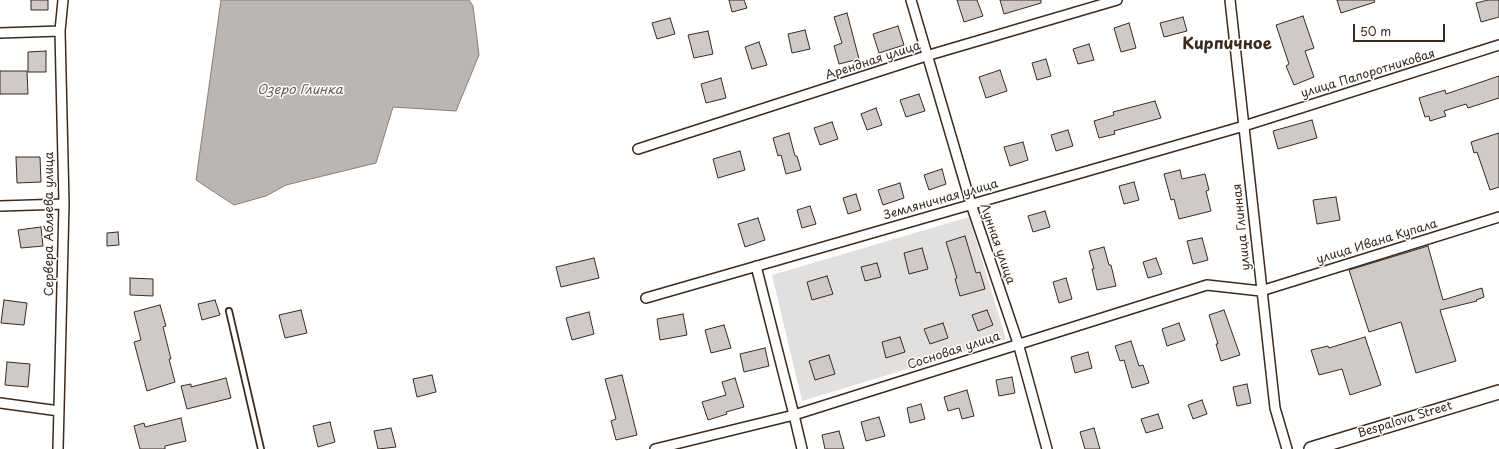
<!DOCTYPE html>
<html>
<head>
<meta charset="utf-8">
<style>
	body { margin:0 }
	#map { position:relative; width:1499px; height:449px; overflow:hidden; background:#fff; font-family:"Playpen Sans",sans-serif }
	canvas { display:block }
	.scale { position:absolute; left:1353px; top:24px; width:92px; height:18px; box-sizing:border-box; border:2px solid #3b2a1e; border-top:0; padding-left:5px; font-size:12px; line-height:14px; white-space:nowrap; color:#3b2a1e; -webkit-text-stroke:3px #fff; paint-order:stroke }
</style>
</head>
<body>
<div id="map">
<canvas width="1499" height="449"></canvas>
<div class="scale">50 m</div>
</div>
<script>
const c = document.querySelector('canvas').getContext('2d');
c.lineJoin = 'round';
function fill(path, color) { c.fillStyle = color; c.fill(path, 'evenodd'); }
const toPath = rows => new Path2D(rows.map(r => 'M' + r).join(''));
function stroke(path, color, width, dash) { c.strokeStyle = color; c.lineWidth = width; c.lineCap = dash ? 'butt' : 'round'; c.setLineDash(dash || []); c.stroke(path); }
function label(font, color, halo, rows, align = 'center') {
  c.font = font + ' "Playpen Sans",sans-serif'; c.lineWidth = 3; c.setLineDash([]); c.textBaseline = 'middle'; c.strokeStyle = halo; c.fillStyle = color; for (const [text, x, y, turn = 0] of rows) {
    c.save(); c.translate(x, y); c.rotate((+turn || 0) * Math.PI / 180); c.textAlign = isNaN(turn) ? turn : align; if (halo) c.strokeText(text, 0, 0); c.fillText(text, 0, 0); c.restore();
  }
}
fill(toPath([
	[969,217,1006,339,802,401,772,275]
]), '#e2e0de');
const water = toPath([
	[221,0,469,0,473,6,479,55,456,111,393,107,376,163,286,185,266,196,234,205,196,180,221,0]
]);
fill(water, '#bcb6b3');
stroke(water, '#887e77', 1);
const building = toPath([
	[31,0,48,0,48,10,31,10,31,0],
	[729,0,744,0,747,8,732,12,729,0],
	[957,0,977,0,983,16,964,22,957,0],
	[1000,0,1041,0,1041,3,1004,14,1000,0],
	[1337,0,1374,0,1375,2,1341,13,1337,0],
	[1488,0,1499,0,1499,17,1481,22,1476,3,1488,0],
	[847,13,859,59,839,64,834,46,842,43,834,17,847,13],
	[1303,16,1314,48,1305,51,1314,77,1294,85,1286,66,1289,64,1276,25,1303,16],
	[1183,17,1187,31,1164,37,1160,23,1183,17],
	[670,18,675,34,657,39,652,23,670,18],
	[1129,23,1136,48,1121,52,1114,28,1129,23],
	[898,26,904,45,879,53,873,34,898,26],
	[805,30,810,49,792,53,788,34,805,30],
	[708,31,713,54,694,58,688,35,708,31],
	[759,42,767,65,752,69,745,47,759,42],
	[1089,44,1094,60,1078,64,1073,49,1089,44],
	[46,51,46,72,28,72,28,52,46,51],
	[1046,59,1051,76,1037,80,1032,63,1046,59],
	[1000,70,1007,91,986,98,979,77,1000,70],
	[0,71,27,71,28,94,0,94,0,71],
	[1499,76,1499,98,1468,108,1466,104,1444,111,1446,116,1430,121,1429,116,1425,117,1419,98,1445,90,1446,94,1499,76],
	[721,78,726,98,706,103,701,84,721,78],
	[919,94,925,111,906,117,900,100,919,94],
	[1155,101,1161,118,1114,131,1115,134,1099,138,1094,121,1114,115,1113,112,1155,101],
	[876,108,882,125,867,130,861,114,876,108],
	[1312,120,1317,138,1278,149,1273,131,1312,120],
	[832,122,838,139,820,145,814,128,832,122],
	[1068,130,1073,146,1056,151,1051,135,1068,130],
	[789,133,795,156,797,156,801,170,786,174,781,155,778,156,773,138,789,133],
	[1499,133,1499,187,1490,190,1477,152,1474,153,1471,142,1499,133],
	[1023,142,1028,160,1010,166,1004,147,1023,142],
	[740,151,745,170,718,178,713,159,740,151],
	[16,157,40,157,41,182,17,183,16,157],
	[942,169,946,184,929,190,924,175,942,169],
	[1180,170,1182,179,1205,174,1209,190,1206,191,1211,211,1179,219,1174,199,1171,200,1164,174,1180,170],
	[1134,182,1139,200,1124,204,1119,186,1134,182],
	[900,183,904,198,883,205,878,190,900,183],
	[856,194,861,210,848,214,843,198,856,194],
	[1336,197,1340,220,1317,224,1313,200,1336,197],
	[810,206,816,224,802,228,797,210,810,206],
	[1045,211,1050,227,1033,232,1028,216,1045,211],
	[758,218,765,240,745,247,738,224,758,218],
	[41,227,43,246,21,248,18,230,41,227],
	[118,232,119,245,107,246,107,233,118,232],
	[965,236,976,273,980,272,985,289,960,296,955,279,957,278,946,242,965,236],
	[1202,238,1208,260,1193,264,1187,241,1202,238],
	[1428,246,1443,300,1482,288,1484,297,1476,300,1477,301,1440,310,1456,361,1416,373,1401,322,1369,332,1349,270,1428,246],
	[1104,247,1109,265,1111,265,1116,286,1097,290,1092,269,1094,269,1089,251,1104,247],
	[922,248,928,269,909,274,904,253,922,248],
	[594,258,599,278,561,287,556,267,594,258],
	[1156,258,1162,274,1148,278,1143,262,1156,258],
	[877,263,881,277,865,281,861,267,877,263],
	[827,276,833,294,812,300,807,282,827,276],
	[130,278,153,279,153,296,130,295,130,278],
	[1066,278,1072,299,1059,303,1053,282,1066,278],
	[4,300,27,303,24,325,1,323,4,300],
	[215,300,220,315,202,320,198,304,215,300],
	[160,305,166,326,163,327,171,359,169,359,175,382,147,391,134,342,141,340,134,312,160,305],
	[301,310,307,333,285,338,279,315,301,310],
	[987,310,993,325,978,331,972,315,987,310],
	[1224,310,1240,355,1221,361,1216,344,1218,344,1209,315,1224,310],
	[589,312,594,334,572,340,566,318,589,312],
	[683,314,687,335,660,340,657,319,683,314],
	[943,323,948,338,930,344,924,329,943,323],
	[1179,323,1185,340,1167,346,1162,329,1179,323],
	[724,325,731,348,711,353,705,330,724,325],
	[900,337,905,352,886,358,882,342,900,337],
	[1365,337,1381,385,1350,395,1342,369,1319,375,1311,350,1328,346,1329,348,1365,337],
	[1131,341,1139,366,1143,365,1149,383,1132,388,1124,360,1120,361,1115,346,1131,341],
	[765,348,769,366,744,372,740,354,765,348],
	[1088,352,1092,368,1075,373,1071,357,1088,352],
	[829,355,835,374,815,380,809,361,829,355],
	[7,362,30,364,28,387,5,385,7,362],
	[432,375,436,392,417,397,413,379,432,375],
	[622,375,637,435,616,440,611,421,616,419,605,379,622,375],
	[1012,377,1015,393,999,396,996,380,1012,377],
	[226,378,231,398,187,409,181,386,191,384,191,387,226,378],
	[735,378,744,407,726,412,727,414,708,420,702,402,726,395,722,382,735,378],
	[1247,384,1251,403,1237,406,1233,387,1247,384],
	[967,390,974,416,962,419,959,408,948,411,944,397,967,390],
	[1202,400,1207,414,1193,419,1188,405,1202,400],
	[921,404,925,419,910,423,907,408,921,404],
	[1158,414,1163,428,1146,433,1141,419,1158,414],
	[879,417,885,436,866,441,861,422,879,417],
	[181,418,186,441,165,446,165,449,140,449,134,426,144,423,145,427,181,418],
	[330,422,335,442,318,447,313,426,330,422],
	[391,428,396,447,378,449,374,431,391,428],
	[1094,428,1100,449,1085,449,1080,432,1094,428],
	[839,431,844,449,825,449,822,435,839,431]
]);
fill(building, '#cfcac7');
stroke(building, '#3b2a1e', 1);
const service = toPath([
	[229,311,261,449]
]);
const minor = toPath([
	[911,0,971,204,1018,343,1047,449],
	[1230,0,1275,408,1287,449],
	[0,33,60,31],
	[638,149,926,56,1117,0],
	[0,206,64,204],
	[756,266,794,415,802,449],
	[646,298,1244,126,1499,45],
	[0,403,59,411],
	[58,449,64,204,60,31,63,0],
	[655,449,794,415,1207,285,1261,291,1499,217]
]);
const secondary = toPath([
	[1311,449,1499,392]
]);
stroke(service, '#3b2a1e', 8);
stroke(minor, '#3b2a1e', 12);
stroke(secondary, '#3b2a1e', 16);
stroke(service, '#fff', 4.5);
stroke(minor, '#fff', 9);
stroke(secondary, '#fff', 13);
label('12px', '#3b2a1e', '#fff', [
	["Арендная улица",873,61,-18],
	["улица Папоротниковая",1368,74,-17],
	["Земляничная улица",941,200,-16],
	["Сервера Абляева улица",50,224,-90],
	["улица Глинная",1242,227,-96],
	["улица Ивана Купала",1377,242,-17],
	["Лунная улица",997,244,71],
	["Сосновая улица",954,351,-18],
	["Bespalova Street",1405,420,-17]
]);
label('italic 13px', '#685b52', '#fff', [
	["Озеро Глинка",300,90]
]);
label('bold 16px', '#3b2a1e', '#fff', [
	["Кирпичное",1227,45]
]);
</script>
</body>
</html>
